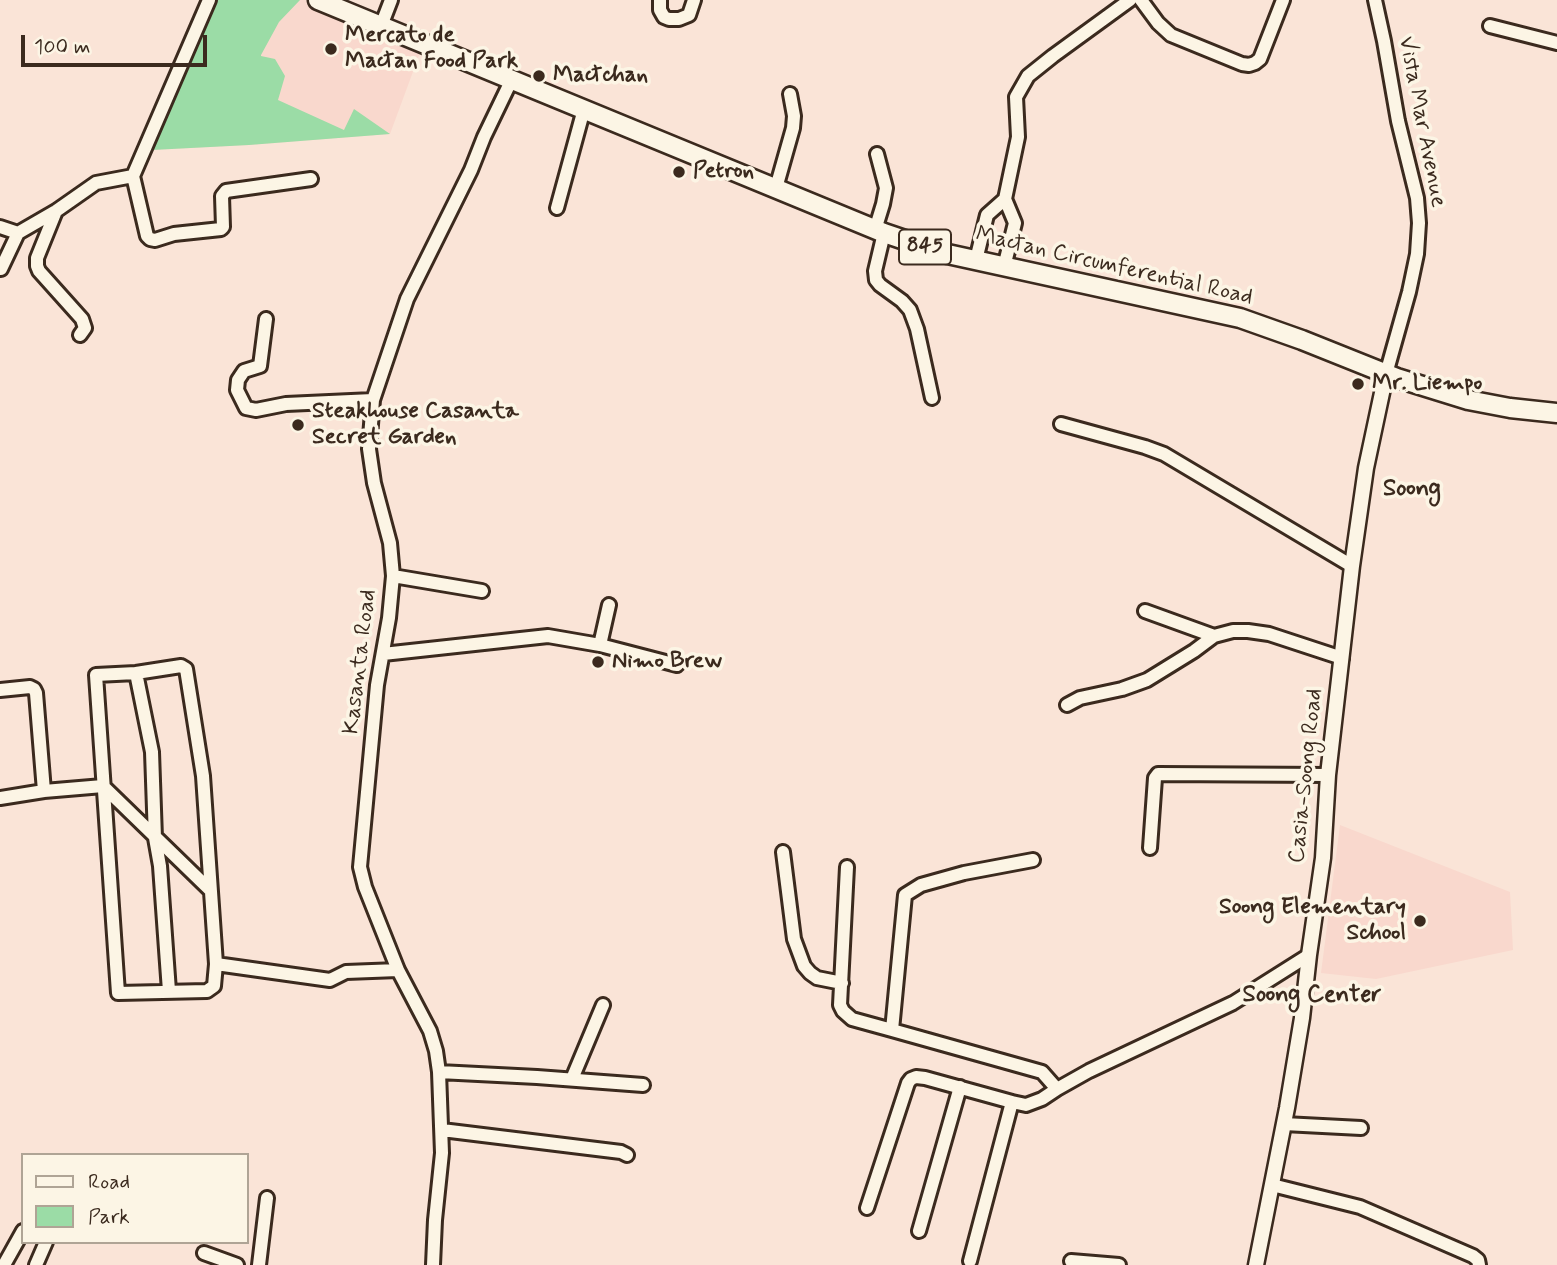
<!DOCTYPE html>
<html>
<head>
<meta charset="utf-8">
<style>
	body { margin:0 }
	#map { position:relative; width:1557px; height:1265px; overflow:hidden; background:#fae4d7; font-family:Mynerve,sans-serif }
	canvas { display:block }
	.legend { position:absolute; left:21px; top:1153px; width:228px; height:91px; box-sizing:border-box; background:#fcf5e5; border:2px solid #afa495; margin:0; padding:9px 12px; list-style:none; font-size:21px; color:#3b2a1e }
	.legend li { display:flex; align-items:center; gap:14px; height:35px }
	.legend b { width:35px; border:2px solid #afa495 }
	.scale { position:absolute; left:21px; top:35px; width:186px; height:32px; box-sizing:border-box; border:4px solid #3b2a1e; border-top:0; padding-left:9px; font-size:21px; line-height:24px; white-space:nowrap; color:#3b2a1e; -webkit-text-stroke:5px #fcf5e5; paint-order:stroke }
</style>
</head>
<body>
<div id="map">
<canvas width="1557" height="1265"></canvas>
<ul class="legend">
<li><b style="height:9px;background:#fcf5e5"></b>Road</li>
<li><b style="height:19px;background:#9bdca6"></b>Park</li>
</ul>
<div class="scale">100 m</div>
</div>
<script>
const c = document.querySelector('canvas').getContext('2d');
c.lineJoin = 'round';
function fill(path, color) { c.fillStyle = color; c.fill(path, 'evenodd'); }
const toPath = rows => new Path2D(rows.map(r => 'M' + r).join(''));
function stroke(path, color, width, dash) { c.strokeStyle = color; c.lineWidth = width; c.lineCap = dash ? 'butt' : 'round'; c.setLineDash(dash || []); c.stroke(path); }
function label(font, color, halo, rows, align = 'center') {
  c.font = font + ' Mynerve,sans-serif'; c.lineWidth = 7; c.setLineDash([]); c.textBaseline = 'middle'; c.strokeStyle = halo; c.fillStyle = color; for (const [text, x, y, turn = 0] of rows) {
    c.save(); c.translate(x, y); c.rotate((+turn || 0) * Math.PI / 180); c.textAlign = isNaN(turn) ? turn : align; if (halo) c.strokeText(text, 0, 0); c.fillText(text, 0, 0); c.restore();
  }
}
fill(toPath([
	[214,0,305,0,421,50,390,134,249,145,152,150],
	[1340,825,1510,892,1513,950,1376,979,1321,973]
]), '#f9d8cd');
fill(toPath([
	[214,0,300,0,279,22,261,55,261,56,275,59,285,76,278,100,344,130,354,109,390,134,249,145,152,150]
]), '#9bdca6');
const minor = toPath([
	[209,0,133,176,147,236,150,239,155,240,174,234,221,229,223,227,222,196,226,191,311,179],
	[660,0,660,10,664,17,669,19,679,19,689,15,694,0],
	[1141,0,1158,23,1171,35,1242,64,1249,65,1255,63,1260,59,1283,0],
	[1375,0,1384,41,1398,121,1417,198,1419,223,1417,254,1409,292,1386,374],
	[381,26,391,0],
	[1490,26,1557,43],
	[776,188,793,128,794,116,790,94],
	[557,208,584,109],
	[56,211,37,258,37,266,39,271,82,319,85,328,80,335],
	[0,227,18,233],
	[875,230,883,204,886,188,877,154],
	[884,233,875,271,876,280,880,285,902,301,910,310,917,329,932,398],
	[976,260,987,215,1005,199],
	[1004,267,1015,223,1005,199,1018,137,1016,97,1028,76,1053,56,1130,0],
	[0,269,1,269,18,233,56,211,96,183,133,176],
	[266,319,260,366,244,371,238,380,237,390,246,408,256,410,286,404,373,400],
	[1061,424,1145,447,1164,454,1352,566],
	[393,576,482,591],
	[1145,611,1214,636,1233,631,1248,631,1269,634,1342,658],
	[600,645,609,605],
	[383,654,548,636,600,645,677,665],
	[181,666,186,669,203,776,216,964,214,986,207,991,118,993,96,675,136,673,181,666],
	[136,673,152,752,155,838,160,866,169,991],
	[0,690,30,687,34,689,36,693,44,791],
	[1067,705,1080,698,1122,689,1147,680,1194,651,1214,636],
	[0,798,44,791,103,786,210,890],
	[1150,848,1155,778,1158,774,1328,775],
	[783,852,794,939,804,966,810,973,817,978,842,983],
	[1033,860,964,873,921,885,905,895,892,1030,1042,1072,1057,1089,1089,1071,1233,1003,1309,955],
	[847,867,840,1005,843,1011,852,1019,892,1030],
	[216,964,330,980,346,972,398,970],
	[439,1072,537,1077,643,1085],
	[572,1079,603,1005],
	[1284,1124,1361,1128],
	[442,1130,621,1152,627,1155],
	[1272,1185,1360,1207,1473,1256,1478,1260,1479,1265],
	[867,1208,908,1083,911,1079,916,1077,925,1078,1012,1102],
	[919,1231,960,1087],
	[204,1253,237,1265],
	[970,1261,1012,1102,1026,1105,1042,1099,1057,1089],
	[1071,1261,1119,1265],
	[4,1265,23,1231],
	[36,1265,46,1242],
	[259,1265,267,1198],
	[433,1265,435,1220,442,1153,439,1072,436,1051,430,1031,398,970,365,887,360,867,377,685,389,618,393,576,390,543,374,483,369,449,373,400,407,299,471,170,484,137,512,79]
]);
const tertiary = toPath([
	[1256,1265,1287,1108,1302,1018,1309,955,1323,858,1328,775,1352,566,1366,468,1386,374]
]);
const primary = toPath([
	[318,0,884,233,943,253,1240,318,1302,340,1397,378,1468,400,1510,408,1557,413]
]);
stroke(minor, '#3b2a1e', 18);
stroke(tertiary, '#3b2a1e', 19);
stroke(primary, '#3b2a1e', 23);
stroke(minor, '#fcf5e5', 12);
stroke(tertiary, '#fcf5e5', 14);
stroke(primary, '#fcf5e5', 18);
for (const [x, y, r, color] of [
	[331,49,7,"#3b2a1e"],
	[539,76,7,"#3b2a1e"],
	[679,172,7,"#3b2a1e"],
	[1358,384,7,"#3b2a1e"],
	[298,425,7,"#3b2a1e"],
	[598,662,7,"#3b2a1e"],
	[1420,921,7,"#3b2a1e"]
]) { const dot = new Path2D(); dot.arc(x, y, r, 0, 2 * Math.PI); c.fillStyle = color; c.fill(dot); stroke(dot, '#fcf5e5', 2.5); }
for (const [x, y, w] of [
	[925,247,52]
]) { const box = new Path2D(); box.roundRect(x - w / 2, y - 17.5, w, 35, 5); c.fillStyle = '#fcf5e5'; c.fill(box); stroke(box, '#3b2a1e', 2); }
label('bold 21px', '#3b2a1e', null, [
	["845",925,247]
]);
label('bold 23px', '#3b2a1e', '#fcf5e5', [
	["Mercato de",345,36],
	["Mactan Food Park",345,62],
	["Mactchan",553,76],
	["Petron",693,172],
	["Mr. Liempo",1372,384],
	["Steakhouse Casanta",312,412],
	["Secret Garden",312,438],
	["Nimo Brew",612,662],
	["Soong Elementary",1406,908,"right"],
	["School",1406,934,"right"]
], 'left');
label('23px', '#3b2a1e', '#fcf5e5', [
	["Vista Mar Avenue",1421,122,79],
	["Mactan Circumferential Road",1114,267,13],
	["Kasanta Road",361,662,-83],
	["Casia-Soong Road",1307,776,-84]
]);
label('bold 24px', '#3b2a1e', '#fcf5e5', [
	["Soong",1412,490],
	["Soong Center",1312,996]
]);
</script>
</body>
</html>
